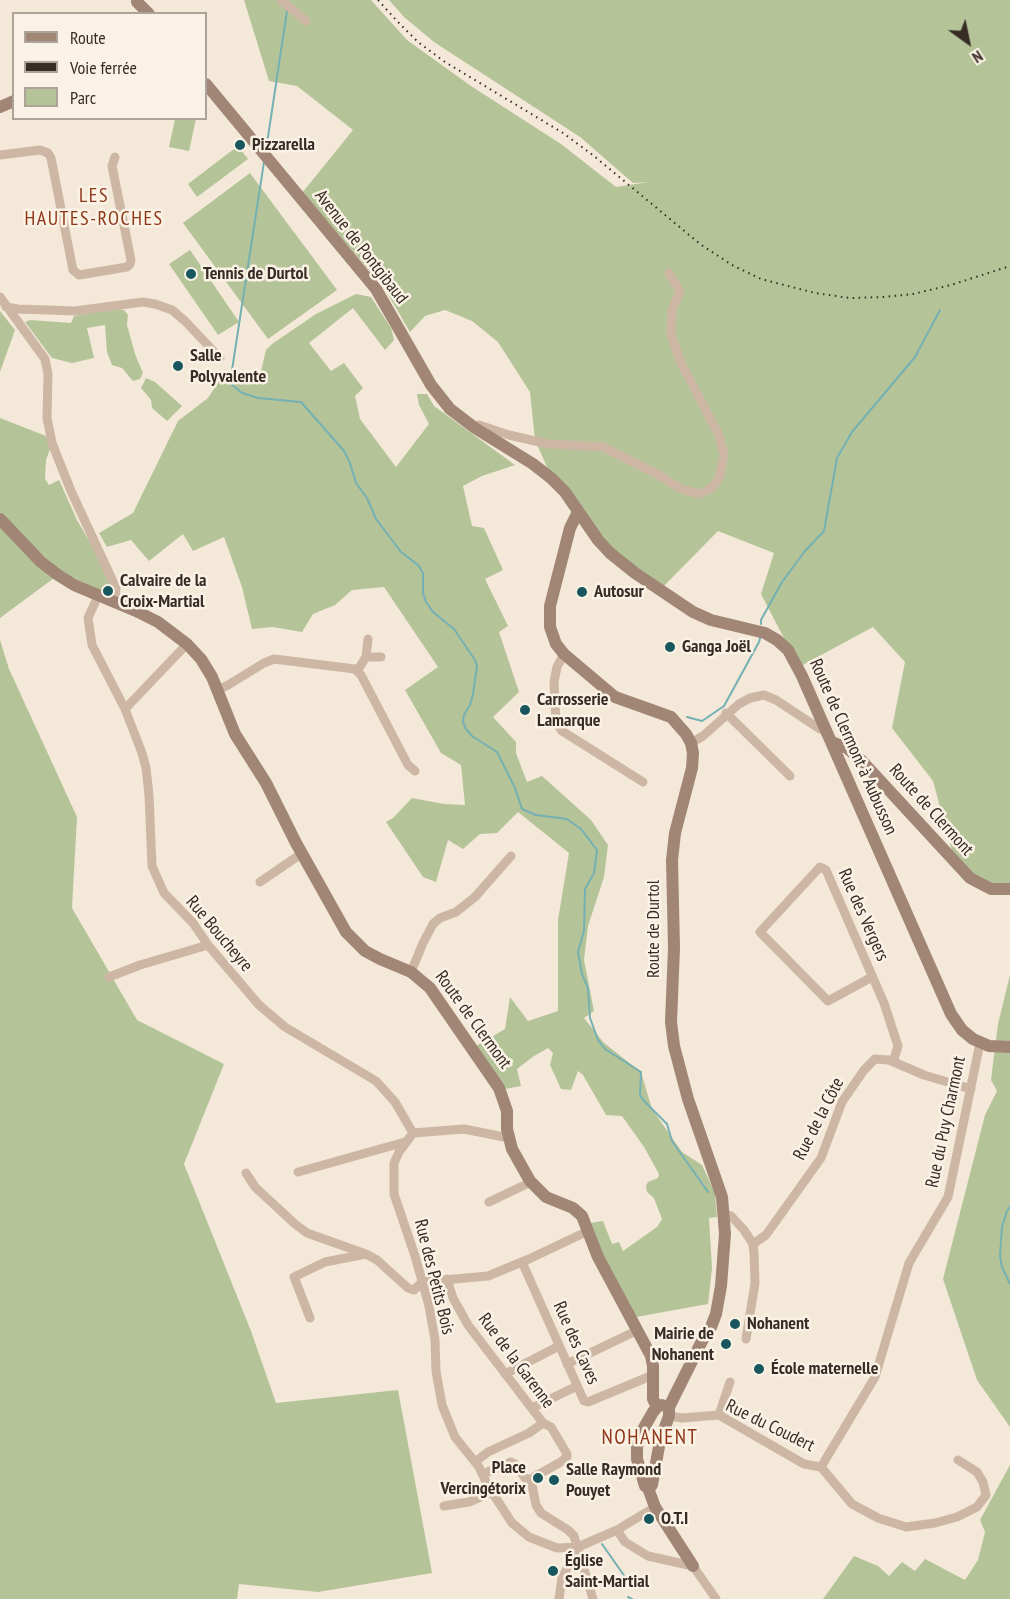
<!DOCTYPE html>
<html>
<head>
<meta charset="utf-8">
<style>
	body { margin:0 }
	#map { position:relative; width:1010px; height:1599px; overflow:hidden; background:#f4e8d9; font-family:"PT Sans Narrow",sans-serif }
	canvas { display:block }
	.legend { position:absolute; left:12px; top:12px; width:195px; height:108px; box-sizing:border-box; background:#fbf2e6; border:2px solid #ada399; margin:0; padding:8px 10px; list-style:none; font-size:18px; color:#372c26 }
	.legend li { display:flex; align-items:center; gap:12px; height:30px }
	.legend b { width:30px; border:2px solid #ada399 }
	.north { position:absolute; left:938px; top:12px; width:60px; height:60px; -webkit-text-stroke:4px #fbf2e6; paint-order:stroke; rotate:147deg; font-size:16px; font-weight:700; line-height:24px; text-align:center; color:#372c26 }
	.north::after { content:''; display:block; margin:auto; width:21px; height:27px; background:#372c26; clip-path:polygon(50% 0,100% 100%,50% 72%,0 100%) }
</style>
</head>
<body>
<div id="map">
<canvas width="1010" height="1599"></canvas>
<ul class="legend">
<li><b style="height:8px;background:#a18675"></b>Route</li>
<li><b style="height:8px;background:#372c26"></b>Voie ferrée</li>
<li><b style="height:16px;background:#b4c498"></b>Parc</li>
</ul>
<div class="north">N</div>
</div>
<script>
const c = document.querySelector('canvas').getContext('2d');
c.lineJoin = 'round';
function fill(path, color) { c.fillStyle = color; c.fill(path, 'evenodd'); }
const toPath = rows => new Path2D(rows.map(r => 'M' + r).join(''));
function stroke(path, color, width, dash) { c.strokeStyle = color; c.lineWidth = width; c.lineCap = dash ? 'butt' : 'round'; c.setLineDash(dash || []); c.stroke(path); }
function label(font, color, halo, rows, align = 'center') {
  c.font = font + ' "PT Sans Narrow",sans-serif'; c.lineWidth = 5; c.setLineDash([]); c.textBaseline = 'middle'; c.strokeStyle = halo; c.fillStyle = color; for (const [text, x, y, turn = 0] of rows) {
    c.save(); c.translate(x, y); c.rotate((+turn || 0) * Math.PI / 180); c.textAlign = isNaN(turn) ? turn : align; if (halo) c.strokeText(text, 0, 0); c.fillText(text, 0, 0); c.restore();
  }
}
fill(toPath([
	[244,0,371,0,407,40,471,86,561,144,616,187,648,182,633,183,580,137,434,42,404,17,389,0,1010,0,1010,888,996,891,955,862,933,781,892,728,905,662,873,627,799,667,761,594,774,553,718,531,660,590,608,552,551,476,535,440,530,392,498,342,472,321,445,310,425,316,410,332,383,286,302,193,353,130,297,86,269,81],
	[175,119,196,119,189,151,169,147],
	[238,146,248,159,197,197,188,184],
	[250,173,337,290,268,339,183,223],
	[190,250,239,322,218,335,169,264],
	[356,294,371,297,391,328,394,340,385,350,353,308,309,343,331,371,344,363,363,388,355,396,360,419,396,467,429,424,419,405,417,394,427,394,434,406,515,465,482,476,463,486,472,526,484,528,503,570,485,579,508,626,499,632,519,692,493,717,516,742,516,753,527,782,542,776,591,820,608,845,604,877,588,926,584,960,594,1011,584,1018,604,1043,641,1072,652,1109,682,1152,702,1165,715,1193,717,1217,709,1218,712,1268,708,1304,636,1317,605,1260,591,1223,603,1221,612,1244,619,1242,623,1251,657,1227,662,1219,654,1198,647,1192,646,1186,648,1182,658,1178,659,1174,644,1147,622,1116,606,1115,583,1075,578,1071,571,1090,561,1089,550,1065,553,1053,548,1048,534,1056,517,1069,521,1086,505,1089,476,1046,505,1029,510,997,528,1021,558,1011,558,920,569,853,518,812,497,833,480,834,463,849,448,840,436,882,423,877,386,822,393,818,412,798,444,804,465,805,461,765,441,753,405,690,438,667,384,587,352,590,335,605,313,614,302,632,273,627,252,629,242,587,224,537,193,551,183,534,149,561,131,540,107,547,99,533,133,513,178,421,208,398,225,372,235,377,249,376,261,371,266,350,272,344,316,314],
	[112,309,124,310,128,315,127,325,135,354,143,373,140,379,133,381,122,368,112,365,107,352,105,325,87,328,94,358,72,363,52,358,25,322,30,320,71,323,74,316],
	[0,311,15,330,0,372],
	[146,378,155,382,182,406,167,421,152,408,151,400,141,388],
	[0,418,46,436,50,449,46,460,45,479,49,485,59,480,77,520,98,556,112,590,107,594,59,571,0,513],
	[0,525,54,578,0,618],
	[0,640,9,669,77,817,72,908,137,1020,224,1064,184,1164,251,1331,276,1403,398,1390,432,1573,318,1592,239,1584,237,1599,0,1599],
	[1010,975,1010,1427,977,1380,943,1279,985,1115,997,1091,991,1080,998,1024],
	[1010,1465,1010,1599,823,1599,854,1556,878,1566,889,1576,902,1562,915,1571,925,1559,965,1580,978,1560,985,1532,980,1520]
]), '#b4c498');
stroke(toPath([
	[266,150,287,11],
	[264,162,230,383,242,393,258,398,301,402,344,451,350,463,356,483,367,498,376,519,401,552,418,565,423,573,423,593,426,602,433,612,454,629,475,660,477,666,473,694,470,705,464,715,463,722,466,729,472,736,497,752,515,788,522,809,536,815,567,819,581,829,597,850,594,873,585,889,584,931,578,952,582,974,588,988,590,1018,598,1040,605,1049,641,1072,640,1095,644,1101,667,1124,672,1141,708,1192],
	[761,624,761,620,782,582,805,551,824,531,837,458,852,432,915,357,940,310],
	[687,717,702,721,724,706,759,642,760,638],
	[1010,1207,1007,1211,1002,1227,1000,1256,1002,1267,1010,1284],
	[602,1544,630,1584],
	[628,1597,632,1599]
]), '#75b0b3', 2);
stroke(toPath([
	[281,0,306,21],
	[0,155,40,150,48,153,51,158,73,270,79,275,127,267,130,264,131,260,112,166,115,157],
	[0,297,45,359,48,374,47,418,52,443,71,491,116,588,115,602],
	[6,307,18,309,75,311,143,302,155,304,172,310,185,321,220,358],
	[475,428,479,425,509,435,548,444,603,447,659,475,679,488,699,494,710,489,719,479,724,455,719,435,681,363,671,335,672,310,680,292,669,273],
	[98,596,88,618,92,645,125,709,142,753,146,768,149,795,152,866,164,893,193,923,208,945,259,1005,285,1027,376,1081,395,1102,413,1133],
	[564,654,557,667,554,682,556,722,562,731,643,782],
	[366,657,381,657],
	[357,671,366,657,368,639],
	[218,690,228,685,264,663,274,659,355,669,361,675,408,765,415,771],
	[125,709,187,644],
	[726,713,790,776],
	[691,743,703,736,739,704,750,698,764,695,776,700,820,729,825,729],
	[260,882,301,854],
	[411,972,423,943,433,924,440,918,456,912,475,897,511,856],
	[109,977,140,965,208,945],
	[872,977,828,1001,760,932,820,867,826,870,884,1003,898,1046,893,1062],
	[413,1133,399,1152,394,1163,394,1194,415,1256,429,1306,435,1340,436,1371,442,1405,455,1437,479,1467,488,1486,512,1523,529,1537,557,1548,578,1547,617,1530],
	[413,1133,464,1129,509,1138],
	[298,1172,405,1142],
	[246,1173,255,1187,295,1224,307,1233,366,1254],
	[489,1202,531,1182],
	[725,1215,731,1216,744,1230,753,1244,754,1254,755,1283,746,1339],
	[753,1244,766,1235,821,1158,842,1102,864,1070,875,1059,889,1060,924,1075,971,1089],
	[522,1262,584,1401,588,1402,653,1375],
	[447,1279,453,1298,468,1325,543,1423,529,1433,488,1452,475,1462],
	[310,1318,294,1277,325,1262,366,1254,377,1260,408,1288,414,1290,422,1282,488,1276,529,1259,588,1231],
	[567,1364,638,1330],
	[505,1374,559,1346],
	[532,1408,577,1386],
	[719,1415,730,1382],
	[669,1416,682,1418,719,1415,804,1464,821,1467],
	[543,1423,551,1427,567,1454,567,1457,559,1463,534,1477,531,1480,536,1505,541,1513,568,1530,574,1536,593,1599],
	[821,1467,875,1377,909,1263,948,1197,980,1043],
	[821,1467,852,1504,878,1518,906,1527,935,1523,957,1517,977,1507,986,1495,983,1482,977,1472,958,1460],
	[483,1474,511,1462,515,1464,525,1478,531,1480],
	[444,1506,469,1502,492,1492],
	[655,1507,617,1530,625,1542,648,1556,693,1566,716,1599],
	[559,1599,562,1578,578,1547]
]), '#cdb7a4', 9);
stroke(toPath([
	[137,2,149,14],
	[206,84,376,289,431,385,450,409,475,428,533,464,551,478,565,492,598,540,610,553,635,573,693,612,711,620,765,633,777,640,788,650,802,676,951,1014,962,1030,973,1039,989,1046,1010,1047],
	[0,107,14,101],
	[578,512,570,528,550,606,550,627,556,644,564,654,615,697,671,717,686,734,691,743,693,753,692,768,675,833,672,860,674,948,671,1022,674,1046,688,1099,722,1197,725,1234,721,1286,716,1314,711,1327,702,1341,669,1407],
	[0,519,41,562,58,575,74,585,136,611,158,622,187,644,201,659,212,677,235,734,266,783,296,843,346,932,365,951,380,959,411,972,430,988,499,1088,507,1111,507,1129,512,1149,530,1181,546,1197,573,1208,582,1216,598,1257,651,1356,653,1366,653,1399,657,1407],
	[832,742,847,748,862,761,970,878,991,889,1010,889],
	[662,1405,657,1407,653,1412,641,1433,637,1447,637,1459,645,1486,648,1488,655,1507,693,1566],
	[648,1488,652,1485,660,1441,669,1416,669,1407]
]), '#a18675', 12);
stroke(toPath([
	[378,0,397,21,418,42,445,62,563,133,594,156,700,244,732,265,761,279,815,293,850,298,884,297,913,294,951,285,1010,266]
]), '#372c26', 2, [1.5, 4.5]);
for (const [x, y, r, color] of [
	[240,145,6,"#18575d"],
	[191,274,6,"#18575d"],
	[178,366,6,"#18575d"],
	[108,591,6,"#18575d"],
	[582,592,6,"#18575d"],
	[670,647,6,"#18575d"],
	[525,710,6,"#18575d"],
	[735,1324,6,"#18575d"],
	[726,1344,6,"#18575d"],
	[759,1369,6,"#18575d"],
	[538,1478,6,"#18575d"],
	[554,1480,6,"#18575d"],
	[649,1519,6,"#18575d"],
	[553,1571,6,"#18575d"]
]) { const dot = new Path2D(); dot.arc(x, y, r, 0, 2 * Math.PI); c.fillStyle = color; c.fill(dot); stroke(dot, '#fbf2e6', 2); }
label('bold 18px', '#372c26', '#fbf2e6', [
	["Pizzarella",252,145],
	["Tennis de Durtol",203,274],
	["Salle",190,356],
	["Polyvalente",190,377],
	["Calvaire de la",120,581],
	["Croix-Martial",120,602],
	["Autosur",594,592],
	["Ganga Joël",682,647],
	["Carrosserie",537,700],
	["Lamarque",537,721],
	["Nohanent",747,1324],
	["Mairie de",714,1334,"right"],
	["Nohanent",714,1355,"right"],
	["École maternelle",771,1369],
	["Place",526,1468,"right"],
	["Vercingétorix",526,1489,"right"],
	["Salle Raymond",566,1470],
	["Pouyet",566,1491],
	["O.T.I",661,1519],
	["Église",565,1561],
	["Saint-Martial",565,1582]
], 'left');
label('18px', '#372c26', '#fbf2e6', [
	["Avenue de Pontgibaud",361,247,52],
	["Route de Clermont à Aubusson",853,747,66],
	["Route de Clermont",931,810,48],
	["Rue des Vergers",863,915,66],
	["Route de Durtol",654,929,-90],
	["Rue Boucheyre",219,934,50],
	["Route de Clermont",473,1020,54],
	["Rue de la Côte",819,1119,-63],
	["Rue du Puy Charmont",946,1122,-78],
	["Rue des Petits Bois",434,1277,76],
	["Rue des Caves",576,1343,66],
	["Rue de la Garenne",516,1361,53],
	["Rue du Coudert",770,1426,26]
]);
c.letterSpacing = '1.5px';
label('20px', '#8e3618', '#fbf2e6', [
	["LES",94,196],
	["HAUTES-ROCHES",94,219]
]);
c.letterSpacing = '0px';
c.letterSpacing = '1.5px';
label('21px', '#8e3618', '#fbf2e6', [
	["NOHANENT",650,1438]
]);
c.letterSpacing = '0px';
</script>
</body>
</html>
